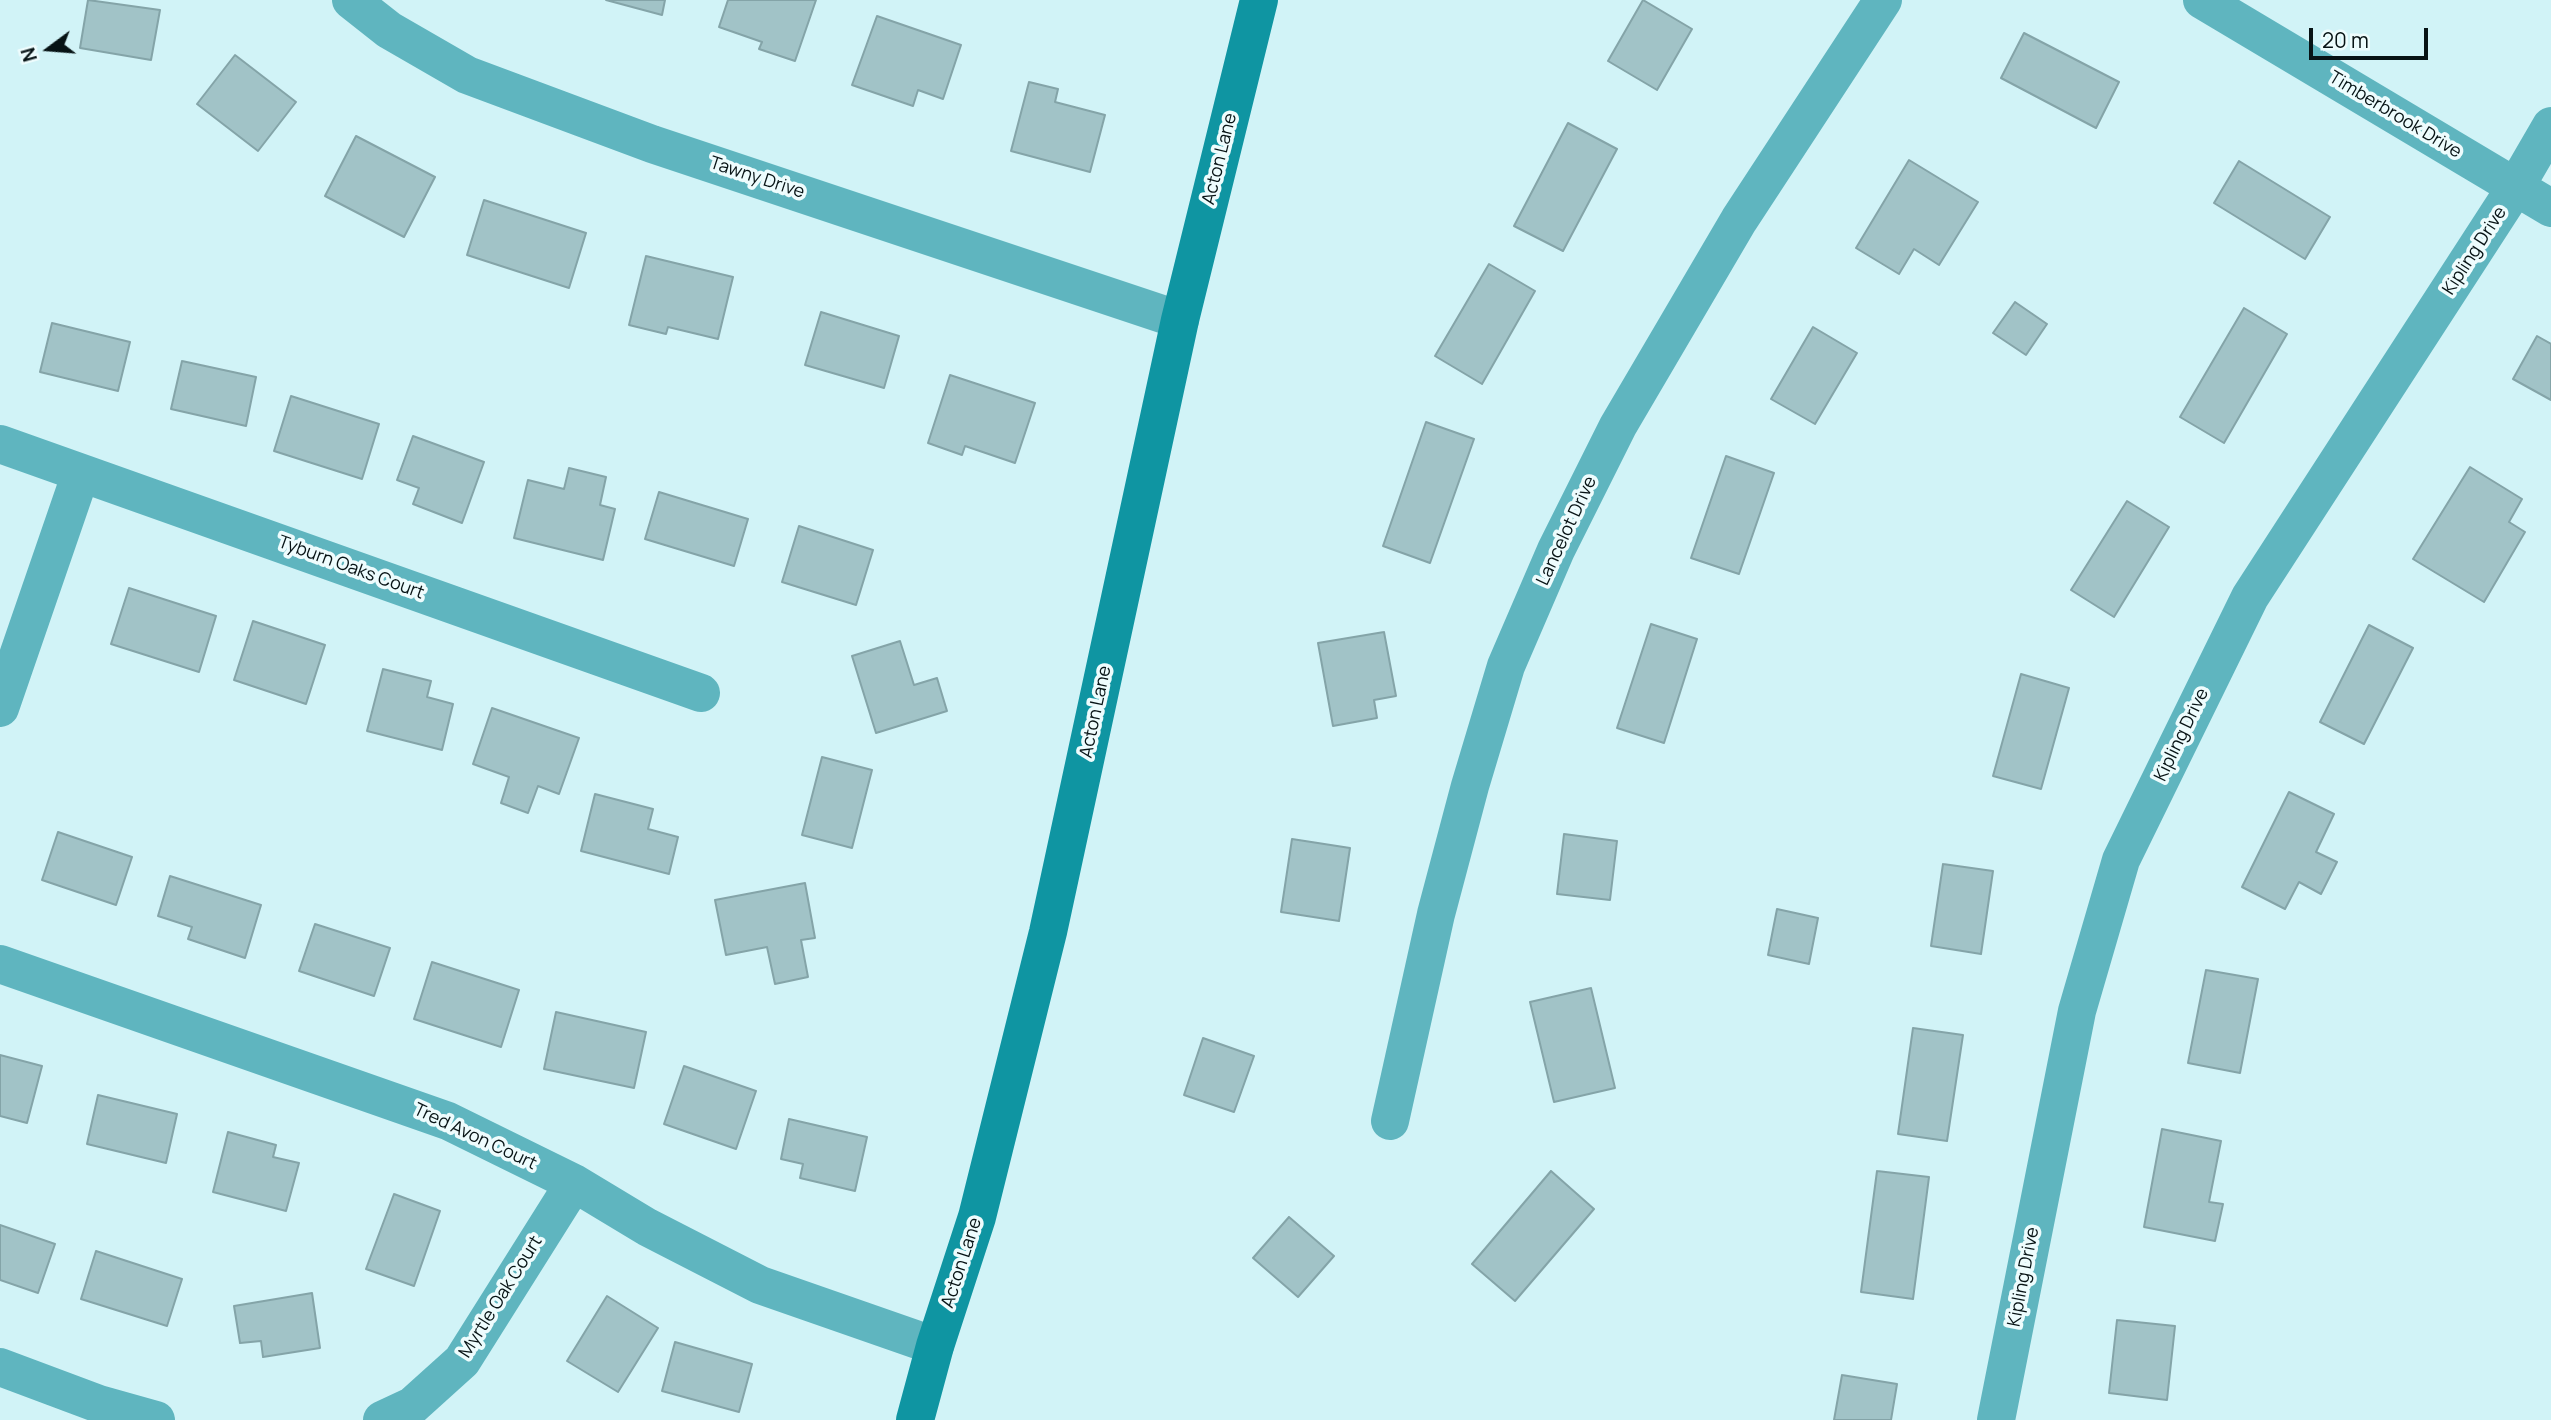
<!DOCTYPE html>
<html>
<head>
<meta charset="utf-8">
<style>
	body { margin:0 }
	#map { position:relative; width:2551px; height:1420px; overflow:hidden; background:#d1f3f7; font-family:Manrope,sans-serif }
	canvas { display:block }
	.north { position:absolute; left:14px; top:14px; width:70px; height:70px; -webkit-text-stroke:5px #eefcfd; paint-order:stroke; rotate:254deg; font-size:19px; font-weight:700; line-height:28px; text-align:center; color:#071315 }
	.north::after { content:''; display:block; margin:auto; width:24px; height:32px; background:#071315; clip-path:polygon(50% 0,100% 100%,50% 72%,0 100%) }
	.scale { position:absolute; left:2309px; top:28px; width:119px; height:32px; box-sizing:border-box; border:4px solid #071315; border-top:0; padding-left:9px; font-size:21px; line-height:24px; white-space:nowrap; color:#071315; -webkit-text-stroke:5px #eefcfd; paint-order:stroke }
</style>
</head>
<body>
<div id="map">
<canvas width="2551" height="1420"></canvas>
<div class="north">N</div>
<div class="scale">20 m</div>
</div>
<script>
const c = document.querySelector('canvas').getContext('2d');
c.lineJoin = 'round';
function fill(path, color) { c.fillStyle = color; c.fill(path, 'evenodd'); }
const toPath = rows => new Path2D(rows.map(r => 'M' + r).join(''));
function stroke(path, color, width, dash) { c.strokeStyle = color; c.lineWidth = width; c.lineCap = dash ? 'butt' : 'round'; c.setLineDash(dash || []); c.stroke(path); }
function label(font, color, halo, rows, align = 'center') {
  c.font = font + ' Manrope,sans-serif'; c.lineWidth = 7; c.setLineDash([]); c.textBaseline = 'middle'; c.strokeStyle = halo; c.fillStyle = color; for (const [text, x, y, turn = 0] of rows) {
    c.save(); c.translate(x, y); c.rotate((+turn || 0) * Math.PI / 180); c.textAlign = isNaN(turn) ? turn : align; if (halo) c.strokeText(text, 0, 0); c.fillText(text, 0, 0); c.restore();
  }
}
const building = toPath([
	[88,0,160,10,151,60,80,48,88,0],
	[606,0,665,0,662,15,606,0],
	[728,0,816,0,795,61,759,49,762,42,719,27,728,0],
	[1643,0,1692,29,1657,90,1608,61,1643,0],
	[877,16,961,45,943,99,918,90,913,106,852,85,877,16],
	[2024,33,2119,82,2096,128,2001,78,2024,33],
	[235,55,296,102,258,151,197,104,235,55],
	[1029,82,1058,89,1055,102,1105,115,1090,172,1011,151,1029,82],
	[1568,123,1617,149,1563,251,1514,226,1568,123],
	[356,136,435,177,404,237,325,196,356,136],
	[1909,160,1978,202,1939,265,1914,249,1899,274,1856,248,1909,160],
	[2239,161,2330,217,2305,259,2214,203,2239,161],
	[484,200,586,233,569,288,467,255,484,200],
	[646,256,733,277,718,339,668,327,666,334,629,325,646,256],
	[1489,264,1535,291,1482,384,1435,356,1489,264],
	[2015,302,2047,324,2026,355,1993,333,2015,302],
	[2244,308,2287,334,2224,443,2180,417,2244,308],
	[821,312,899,336,884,388,805,365,821,312],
	[52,323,130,342,118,391,40,372,52,323],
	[1813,327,1857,353,1815,424,1771,399,1813,327],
	[2537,336,2551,344,2551,400,2513,379,2537,336],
	[182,361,256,377,246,426,171,409,182,361],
	[950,375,1035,403,1015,463,965,446,962,455,928,443,950,375],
	[291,396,379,424,362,479,274,451,291,396],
	[1426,422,1474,439,1430,563,1383,546,1426,422],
	[413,436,484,462,462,523,413,504,419,488,397,480,413,436],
	[1726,456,1774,473,1739,574,1691,558,1726,456],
	[2470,467,2522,499,2509,522,2525,532,2484,602,2413,559,2470,467],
	[569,468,606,477,600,505,615,509,603,560,514,538,528,480,564,489,569,468],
	[659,492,748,519,734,566,645,539,659,492],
	[2127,501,2169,527,2114,617,2071,590,2127,501],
	[799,526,873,550,856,605,782,582,799,526],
	[129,588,216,616,199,672,111,644,129,588],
	[253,621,325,645,306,704,234,680,253,621],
	[1651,624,1697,639,1664,743,1617,728,1651,624],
	[2369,625,2413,648,2364,744,2320,722,2369,625],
	[1384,632,1396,696,1374,700,1377,718,1333,726,1318,643,1384,632],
	[900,641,914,685,937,678,947,711,876,733,852,656,900,641],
	[383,669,431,681,427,697,453,704,442,750,367,731,383,669],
	[2021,674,2069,688,2041,789,1993,776,2021,674],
	[492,708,579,738,559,794,538,786,528,813,501,803,509,777,473,764,492,708],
	[822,757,872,770,852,848,802,835,822,757],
	[2289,792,2334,814,2316,852,2337,862,2321,894,2299,882,2285,909,2242,887,2289,792],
	[595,794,653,809,648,829,678,837,669,874,581,851,595,794],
	[58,832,132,857,116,905,42,880,58,832],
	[1564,834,1617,841,1610,900,1557,894,1564,834],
	[1292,839,1350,848,1339,921,1281,912,1292,839],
	[1943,864,1993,871,1981,954,1931,946,1943,864],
	[170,876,261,905,245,958,188,939,192,927,158,916,170,876],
	[805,883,815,938,801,940,808,977,775,984,767,947,726,955,715,900,805,883],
	[1777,909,1818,918,1809,964,1768,955,1777,909],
	[315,924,390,948,374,996,299,971,315,924],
	[432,962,519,990,501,1047,414,1019,432,962],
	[2206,970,2258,979,2240,1073,2188,1063,2206,970],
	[1591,988,1615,1088,1554,1102,1530,1002,1591,988],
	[556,1012,646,1032,634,1088,544,1069,556,1012],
	[1913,1028,1963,1035,1947,1141,1898,1134,1913,1028],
	[1203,1038,1254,1056,1234,1112,1184,1095,1203,1038],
	[0,1055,42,1066,27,1123,0,1116,0,1055],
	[684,1066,756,1091,736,1149,664,1124,684,1066],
	[98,1095,177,1114,166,1163,87,1144,98,1095],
	[789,1119,867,1137,855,1191,800,1178,803,1164,781,1159,789,1119],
	[2162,1129,2221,1141,2209,1202,2223,1204,2215,1241,2144,1227,2162,1129],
	[228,1132,276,1145,273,1157,299,1163,286,1211,213,1192,228,1132],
	[1551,1171,1594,1209,1515,1301,1472,1264,1551,1171],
	[1877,1171,1929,1177,1913,1299,1861,1292,1877,1171],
	[394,1194,440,1211,414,1286,366,1269,394,1194],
	[1289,1217,1334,1256,1298,1297,1253,1258,1289,1217],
	[0,1225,55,1244,38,1293,0,1280,0,1225],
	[96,1251,182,1279,167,1326,81,1299,96,1251],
	[312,1293,320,1348,263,1357,261,1341,240,1343,234,1306,312,1293],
	[607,1296,658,1328,618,1392,567,1361,607,1296],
	[2117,1320,2175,1326,2167,1400,2109,1393,2117,1320],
	[675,1342,752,1364,739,1412,662,1391,675,1342],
	[1842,1375,1897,1384,1891,1420,1834,1420,1842,1375]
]);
fill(building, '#a1c3c7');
stroke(building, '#84a4a8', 2);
stroke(toPath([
	[351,0,389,30,467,75,652,144,1180,320],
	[2202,0,2551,208],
	[0,444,701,693],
	[0,708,81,473],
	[0,964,448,1121,574,1183,647,1227,760,1285,935,1346],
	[1390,1121,1436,914,1470,786,1506,666,1556,550,1618,426,1739,220,1883,0],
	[0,1367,99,1404,156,1420],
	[382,1420,412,1406,462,1361,574,1183],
	[1996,1420,2077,1011,2121,860,2250,597,2515,188,2551,126]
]), '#5fb5bf', 38);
stroke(toPath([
	[915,1420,935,1346,977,1217,1048,932,1180,320,1259,0]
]), '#0f95a2', 38);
label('18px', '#071315', '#eefcfd', [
	["Timberbrook Drive",2395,115,31],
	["Acton Lane",1220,159,-76],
	["Tawny Drive",757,178,18],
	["Kipling Drive",2475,251,-57],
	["Lancelot Drive",1567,531,-65],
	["Tyburn Oaks Court",351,568,20],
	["Acton Lane",1096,712,-78],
	["Kipling Drive",2182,735,-64],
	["Tred Avon Court",475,1137,25],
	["Acton Lane",962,1263,-72],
	["Kipling Drive",2024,1277,-79],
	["Myrtle Oak Court",501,1297,-58]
]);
</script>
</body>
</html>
